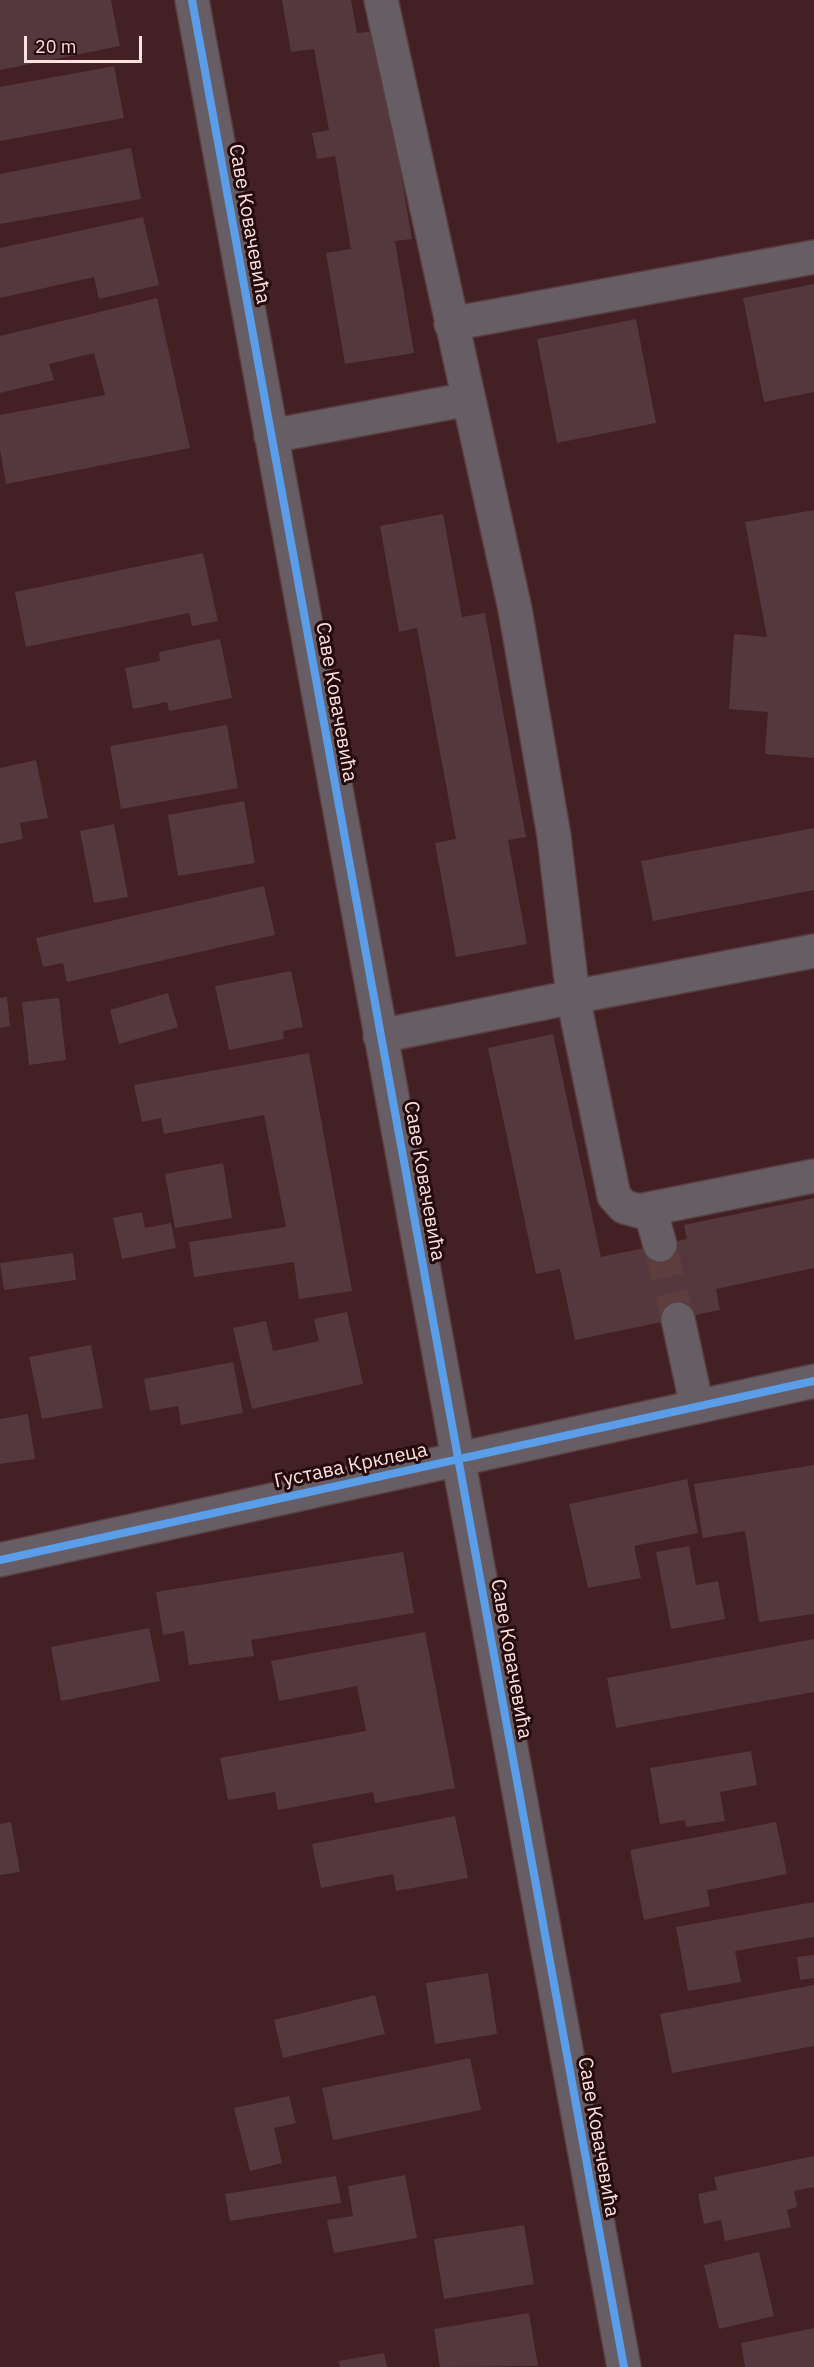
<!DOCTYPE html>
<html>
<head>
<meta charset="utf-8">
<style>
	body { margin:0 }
	#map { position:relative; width:814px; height:2367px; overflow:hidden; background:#422023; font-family:"IBM Plex Sans",sans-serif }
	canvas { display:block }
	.scale { position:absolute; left:24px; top:36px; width:118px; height:27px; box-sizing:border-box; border:3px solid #fbe1e0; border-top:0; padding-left:8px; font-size:18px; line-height:21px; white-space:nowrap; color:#fbe1e0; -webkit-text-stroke:4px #260a0b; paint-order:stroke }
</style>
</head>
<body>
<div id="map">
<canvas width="814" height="2367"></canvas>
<div class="scale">20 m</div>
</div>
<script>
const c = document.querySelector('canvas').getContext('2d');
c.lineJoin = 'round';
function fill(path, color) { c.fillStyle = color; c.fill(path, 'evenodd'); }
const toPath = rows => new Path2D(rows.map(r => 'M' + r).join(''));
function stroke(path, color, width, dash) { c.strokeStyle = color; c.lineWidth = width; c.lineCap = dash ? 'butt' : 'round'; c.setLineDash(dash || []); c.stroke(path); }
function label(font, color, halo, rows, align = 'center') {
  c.font = font + ' "IBM Plex Sans",sans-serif'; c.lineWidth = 6; c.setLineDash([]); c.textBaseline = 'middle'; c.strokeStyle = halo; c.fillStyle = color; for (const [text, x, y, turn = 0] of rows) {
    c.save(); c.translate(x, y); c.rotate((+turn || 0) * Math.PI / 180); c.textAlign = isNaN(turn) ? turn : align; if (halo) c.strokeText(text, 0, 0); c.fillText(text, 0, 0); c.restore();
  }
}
fill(toPath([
	[0,0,111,0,120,46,0,70],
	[282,0,351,0,357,33,377,31,412,239,395,241,414,353,345,364,326,253,351,249,335,156,317,159,312,133,329,130,314,49,291,52],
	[114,66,124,118,0,141,0,87],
	[131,148,141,199,0,224,0,174],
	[143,217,159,285,99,299,94,277,0,298,0,248],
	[814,284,814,392,764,402,743,298],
	[157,298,190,448,6,484,0,450,0,415,105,395,94,353,49,364,54,380,0,393,0,336],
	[636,319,656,423,557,443,537,339],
	[814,510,814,758,765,754,768,712,729,709,734,634,767,637,745,522],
	[443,514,462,617,485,613,526,837,508,840,527,944,456,957,435,843,456,839,417,628,399,632,380,526],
	[203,553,218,621,192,626,189,613,26,647,15,592],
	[220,639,232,698,169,711,167,702,133,709,125,668,160,661,159,652],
	[227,725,238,788,121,809,110,746],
	[36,760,48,818,20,823,23,839,0,844,0,768],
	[244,801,255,863,178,876,168,815],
	[114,824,128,897,94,903,80,831],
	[814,828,814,890,653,921,641,861],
	[264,886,275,935,67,982,63,963,43,967,36,938],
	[291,971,303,1027,283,1031,284,1039,229,1050,215,986],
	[168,993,178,1027,119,1044,110,1010],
	[7,997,10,1026,0,1028,0,998],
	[59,998,66,1060,29,1065,22,1002],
	[553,1034,601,1257,687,1239,684,1225,814,1198,814,1268,716,1289,720,1310,575,1340,560,1269,536,1274,488,1048],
	[309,1053,352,1291,299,1299,294,1262,194,1277,189,1242,286,1227,264,1115,164,1134,161,1118,142,1122,134,1085],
	[223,1163,232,1218,175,1228,165,1174],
	[142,1212,145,1228,171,1223,176,1248,122,1259,113,1218],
	[73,1253,76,1280,4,1290,0,1263],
	[347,1312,363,1384,252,1409,233,1328,266,1321,273,1351,319,1341,314,1319],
	[91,1345,103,1408,42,1419,29,1357],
	[233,1362,243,1413,181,1425,178,1406,150,1411,144,1379],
	[28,1414,35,1459,0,1464,0,1419],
	[814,1465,814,1614,759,1622,745,1531,703,1538,694,1484],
	[687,1479,698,1533,634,1546,641,1578,588,1588,569,1504],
	[689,1546,696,1585,718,1581,725,1619,671,1629,656,1552],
	[403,1552,414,1613,251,1640,254,1656,189,1665,184,1631,163,1635,156,1592],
	[149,1628,160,1681,61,1701,51,1647],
	[425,1632,455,1788,375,1803,373,1792,278,1810,275,1792,228,1800,220,1758,366,1731,357,1686,279,1701,271,1661],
	[814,1639,814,1692,616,1728,607,1678],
	[751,1751,757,1785,720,1792,725,1821,686,1827,685,1820,660,1824,650,1768],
	[455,1816,468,1878,396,1891,393,1874,321,1888,312,1844],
	[11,1822,20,1872,0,1875,0,1824],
	[776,1822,787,1874,707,1890,710,1906,644,1920,630,1850],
	[814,1902,814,1937,735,1951,741,1982,688,1991,676,1927],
	[814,1955,814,1978,800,1980,797,1957],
	[488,1973,497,2034,435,2044,426,1983],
	[814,1985,814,2046,672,2073,660,2014],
	[375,1995,385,2034,283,2058,274,2020],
	[470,2058,481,2110,333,2140,322,2088],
	[289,2096,296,2123,274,2128,282,2163,250,2171,234,2108],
	[814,2156,814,2187,794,2191,797,2207,787,2210,791,2227,725,2241,721,2220,704,2224,698,2194,717,2190,714,2177],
	[405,2175,417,2238,334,2253,327,2220,353,2216,348,2186],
	[336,2176,341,2203,230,2221,225,2194],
	[524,2225,534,2284,444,2299,434,2239],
	[759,2252,774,2316,719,2329,704,2265],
	[529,2313,538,2366,440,2367,434,2329],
	[814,2328,814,2367,745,2367,741,2343],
	[384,2353,387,2367,340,2367,339,2361]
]), '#54383e');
stroke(toPath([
	[660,1245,678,1319]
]), '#5e3d3f', 33, [33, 16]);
const minor = toPath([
	[192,0,624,2367],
	[381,0,515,609,554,836,573,997,614,1196,624,1207,639,1211,814,1176],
	[451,324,814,257],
	[271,436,469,399],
	[380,1036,573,997,814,951],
	[650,1209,660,1245],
	[678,1319,697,1407],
	[0,1560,814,1381]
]);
stroke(minor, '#593e40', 36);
stroke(minor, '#675d64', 33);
stroke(toPath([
	[192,0,624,2367],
	[0,1560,814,1381]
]), '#5a9eea', 8);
label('20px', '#fbe1e0', '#260a0b', [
	["Саве Ковачевића",249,224,80],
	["Саве Ковачевића",336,702,80],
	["Саве Ковачевића",424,1181,80],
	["Густава Крклеца",351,1466,-12],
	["Саве Ковачевића",511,1659,80],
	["Саве Ковачевића",598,2137,80]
]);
</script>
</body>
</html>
